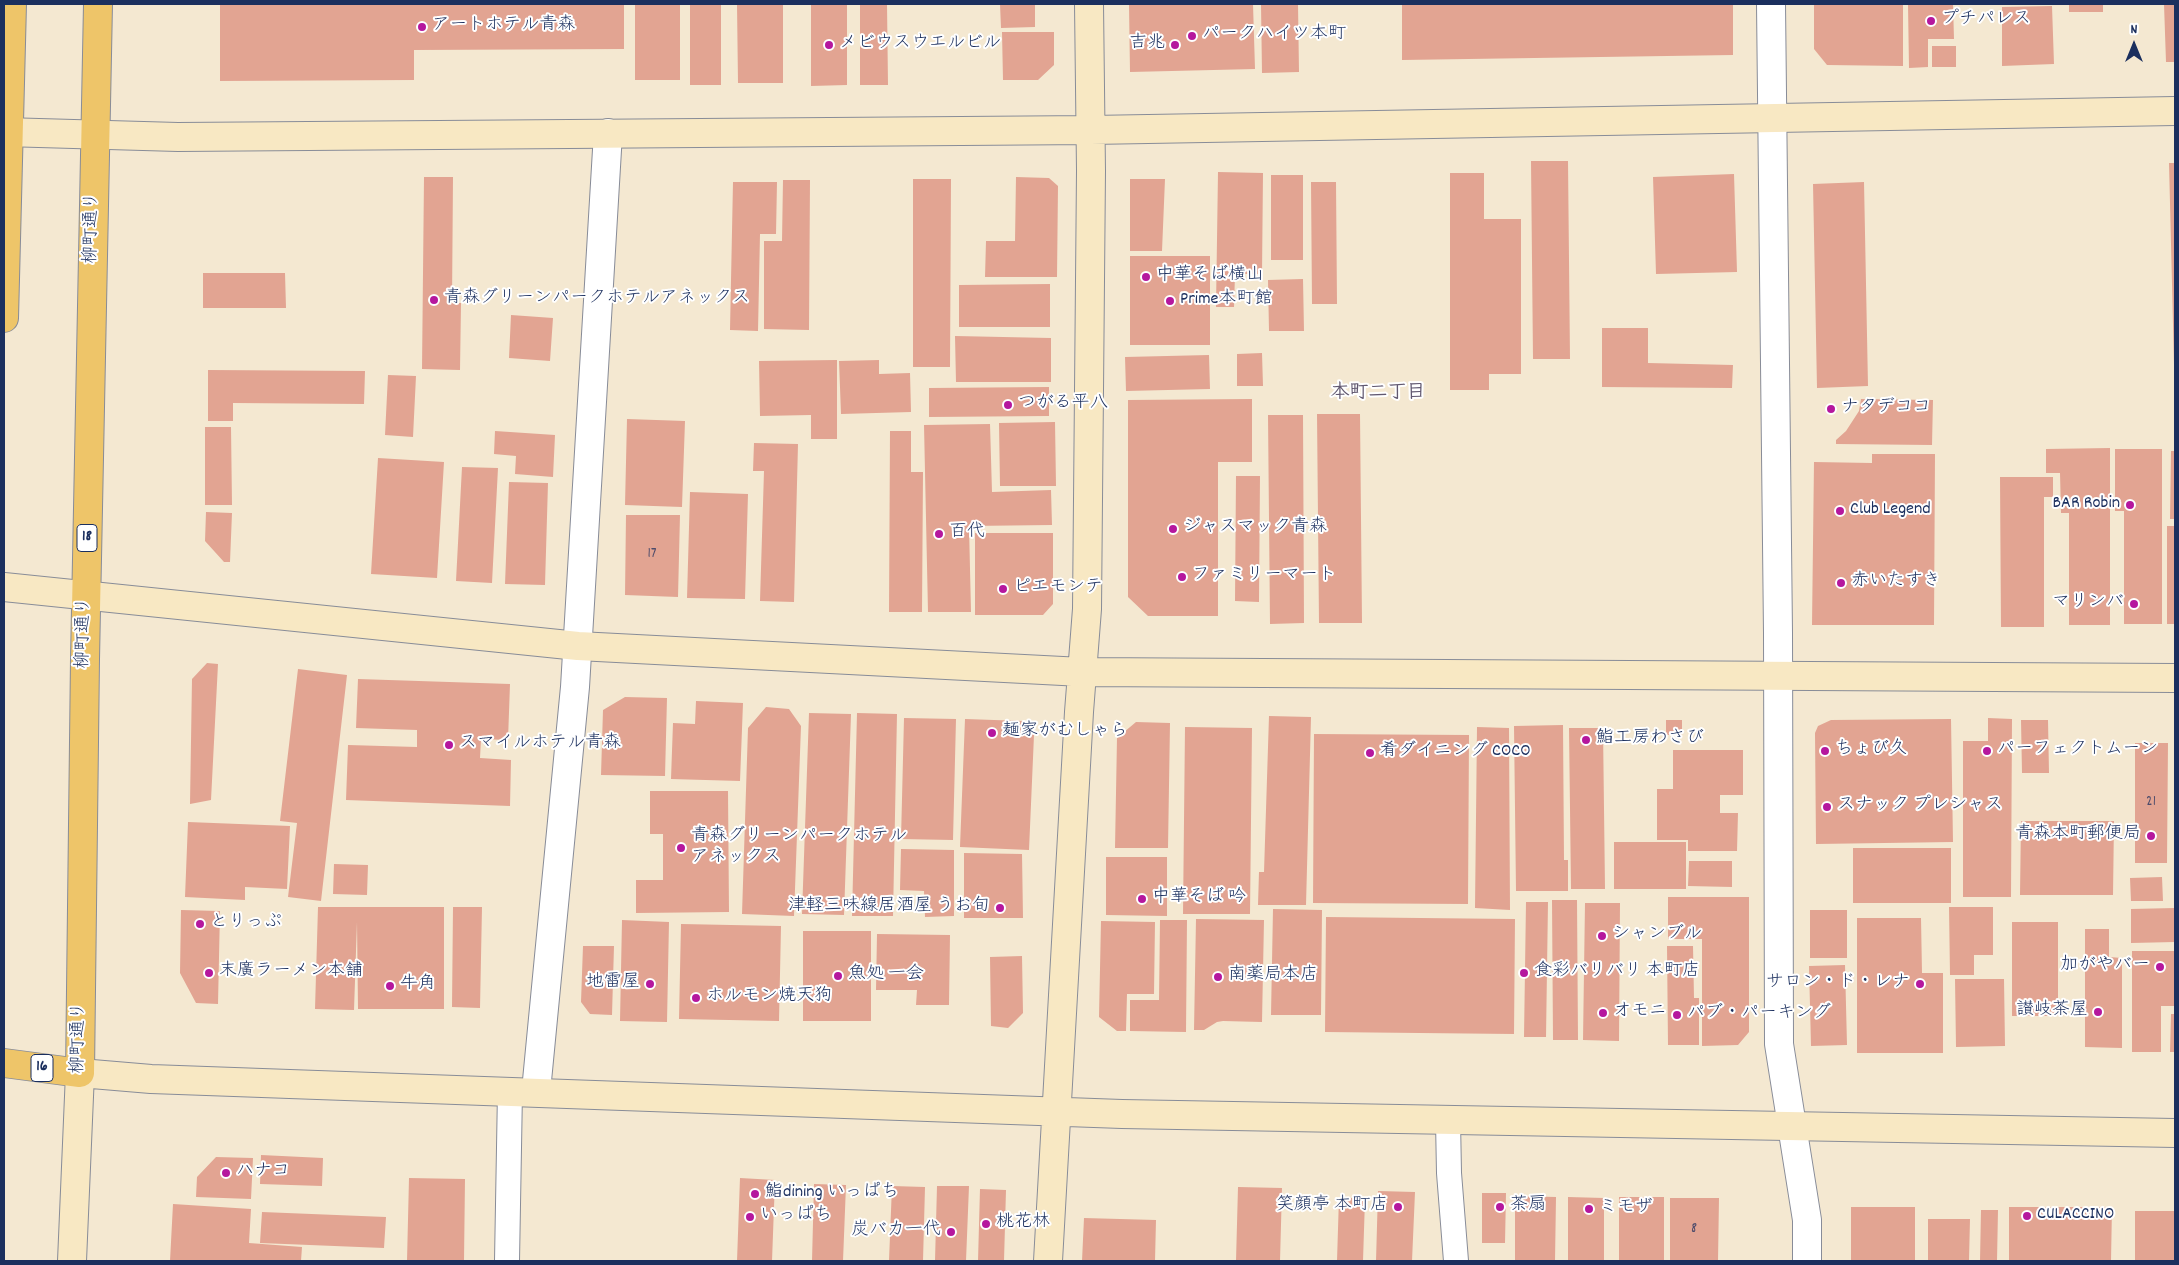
<!DOCTYPE html>
<html>
<head>
<meta charset="utf-8">
<style>
	body { margin:0 }
	#map { position:relative; width:2179px; height:1265px; overflow:hidden; background:#f4e8d1; font-family:Dekko,sans-serif }
	canvas { display:block }
	.frame { position:absolute; inset:0; border:5px solid #1b2f5e; pointer-events:none }
	.north { position:absolute; left:2109px; top:20px; width:50px; height:50px; -webkit-text-stroke:4px #fff; paint-order:stroke; rotate:0deg; font-size:14px; font-weight:700; line-height:20px; text-align:center; color:#1b2f5e }
	.north::after { content:''; display:block; margin:auto; width:18px; height:22px; background:#1b2f5e; clip-path:polygon(50% 0,100% 100%,50% 72%,0 100%) }
</style>
</head>
<body>
<div id="map">
<canvas width="2179" height="1265"></canvas>
<div class="frame"></div>
<div class="north">N</div>
</div>
<script>
const c = document.querySelector('canvas').getContext('2d');
c.lineJoin = 'round';
function fill(path, color) { c.fillStyle = color; c.fill(path, 'evenodd'); }
const toPath = rows => new Path2D(rows.map(r => 'M' + r).join(''));
function stroke(path, color, width, dash) { c.strokeStyle = color; c.lineWidth = width; c.lineCap = dash ? 'butt' : 'round'; c.setLineDash(dash || []); c.stroke(path); }
function label(font, color, halo, rows, align = 'center') {
  c.font = font + ' Dekko,"Klee One",sans-serif'; c.lineWidth = 4; c.setLineDash([]); c.textBaseline = 'middle'; c.strokeStyle = halo; c.fillStyle = color; for (const [text, x, y, turn = 0] of rows) {
    c.save(); c.translate(x, y); c.rotate((+turn || 0) * Math.PI / 180); c.textAlign = isNaN(turn) ? turn : align; if (halo) c.strokeText(text, 0, 0); c.fillText(text, 0, 0); c.restore();
  }
}
fill(toPath([
	[220,4,624,4,624,49,414,50,414,80,220,81],
	[635,4,680,4,680,80,635,80],
	[690,4,721,4,721,85,690,85],
	[737,4,783,4,783,83,738,83],
	[811,4,847,4,847,85,811,86],
	[860,4,887,4,888,85,860,85],
	[1000,4,1035,4,1035,27,1001,28],
	[1129,4,1253,4,1255,69,1130,72],
	[1261,4,1298,4,1299,72,1262,73],
	[1402,4,1733,4,1733,55,1402,60],
	[1814,4,1903,4,1903,66,1827,65,1814,49],
	[1908,4,1953,4,1954,39,1928,39,1928,67,1909,68],
	[2069,4,2103,4,2103,12,2069,12],
	[2164,4,2175,4,2175,62,2166,62],
	[2052,6,2054,64,2002,66,2002,7],
	[1002,32,1054,32,1054,65,1038,80,1003,80],
	[1932,46,1956,46,1956,67,1932,67],
	[1531,161,1568,161,1570,359,1533,359],
	[2169,163,2175,163,2175,365,2174,365],
	[1218,172,1263,173,1262,274,1235,274,1234,307,1216,307],
	[1450,173,1484,173,1484,219,1521,219,1521,374,1489,374,1489,390,1450,390],
	[1734,174,1737,272,1656,274,1653,177],
	[1271,175,1303,175,1303,260,1271,260],
	[424,177,453,177,452,303,461,303,460,370,422,369],
	[1016,177,1049,178,1058,186,1057,277,985,277,986,241,1015,241],
	[913,179,951,179,950,367,913,367],
	[1130,179,1165,179,1162,251,1130,251],
	[783,180,810,180,809,330,764,329,764,241,782,241],
	[733,182,777,182,776,234,760,234,758,331,730,330],
	[1311,182,1336,182,1337,304,1312,304],
	[1864,182,1868,386,1817,388,1813,184],
	[1130,256,1210,256,1210,345,1130,345],
	[203,273,285,273,286,308,203,308],
	[1303,279,1304,331,1269,331,1268,280],
	[1050,284,1050,327,959,327,959,285],
	[511,315,553,318,550,361,509,358],
	[1602,328,1648,328,1648,363,1733,365,1732,388,1602,387],
	[955,336,1051,338,1051,382,956,382],
	[1262,353,1263,386,1237,386,1237,354],
	[1209,355,1210,389,1126,391,1125,357],
	[837,360,837,439,811,439,811,415,760,416,759,361],
	[879,360,879,374,910,373,911,412,841,414,839,361],
	[208,370,365,371,364,404,233,403,233,421,208,421],
	[388,375,416,376,413,437,385,435],
	[1049,387,1049,416,929,417,929,388],
	[1252,399,1252,462,1218,462,1218,616,1148,616,1128,597,1128,400],
	[1861,399,1933,400,1932,445,1836,444,1836,440,1846,431,1859,411],
	[1317,414,1360,414,1362,623,1319,623],
	[1268,415,1303,415,1304,623,1270,624],
	[627,419,685,421,682,507,625,505],
	[1055,422,1056,486,1000,486,999,423],
	[990,424,992,492,1051,490,1052,525,969,526,971,612,928,612,924,425],
	[205,427,231,427,232,505,205,505],
	[495,431,555,435,553,477,515,474,516,456,494,454],
	[890,431,911,431,911,472,923,472,922,612,889,612],
	[754,443,798,444,794,602,760,601,764,471,753,471],
	[2110,448,2110,625,2069,625,2069,513,2061,513,2060,473,2046,473,2046,449],
	[2115,449,2162,449,2162,624,2124,624,2124,511,2115,511],
	[2171,451,2175,451,2175,519,2170,519],
	[1872,454,1935,454,1934,625,1812,625,1814,462,1872,463],
	[378,458,444,462,437,578,371,574],
	[462,467,498,468,492,583,456,581],
	[1236,476,1260,476,1259,602,1235,601],
	[2000,477,2053,477,2053,497,2044,497,2044,627,2001,627],
	[509,482,548,483,545,585,505,584],
	[690,492,748,494,745,599,687,598],
	[206,512,232,513,230,562,224,562,205,541],
	[626,515,680,515,678,597,625,595],
	[2167,526,2175,526,2175,624,2167,624],
	[975,533,1053,533,1053,604,1043,615,975,615],
	[207,663,218,664,211,800,190,804,192,679],
	[298,669,347,675,321,901,288,897,297,823,280,821],
	[358,679,510,684,508,740,481,739,480,758,511,760,510,806,346,800,348,745,417,747,417,730,356,728],
	[625,697,667,698,665,776,601,775,603,710],
	[696,701,743,703,740,781,671,779,673,723,695,724],
	[766,707,789,709,801,726,794,916,742,914,748,728],
	[809,713,851,714,844,915,802,914],
	[857,713,897,714,893,916,852,916],
	[1269,716,1311,717,1306,905,1258,905,1259,872,1264,872],
	[904,718,956,719,953,840,901,839],
	[1988,718,2012,719,2011,897,1963,897,1963,741,1988,741],
	[965,719,1023,721,1034,735,1029,850,960,847],
	[1951,719,1953,842,1816,844,1815,733,1818,726,1831,720],
	[1666,720,1682,720,1682,735,1666,735],
	[2021,720,2048,720,2049,773,2022,773],
	[1136,722,1170,723,1168,848,1115,848,1117,738],
	[1563,725,1564,860,1568,860,1568,891,1516,891,1514,726],
	[1185,727,1252,728,1250,914,1183,914],
	[1477,727,1509,728,1510,910,1475,908],
	[1569,728,1603,728,1605,889,1571,889],
	[1314,734,1469,735,1468,904,1313,903],
	[2135,743,2168,743,2167,863,2135,863],
	[1673,750,1743,750,1743,795,1720,795,1720,813,1738,813,1737,851,1688,851,1688,840,1657,840,1657,789,1673,789],
	[650,791,728,791,729,912,636,913,636,880,663,880,663,834,650,834],
	[2021,821,2114,821,2113,895,2020,895],
	[188,822,290,826,287,889,245,887,245,900,185,897],
	[1614,842,1686,842,1686,889,1614,889],
	[1853,848,1951,848,1951,903,1853,903],
	[901,849,954,850,954,916,925,917,924,891,900,890],
	[964,853,1022,854,1023,918,964,918],
	[1106,857,1167,857,1167,916,1106,915],
	[1689,861,1732,861,1732,887,1688,886],
	[334,864,368,865,367,895,333,894],
	[2162,877,2163,901,2131,901,2130,878],
	[1668,897,1749,897,1749,1032,1738,1045,1702,1046,1702,939,1668,939],
	[1552,900,1577,900,1578,1040,1553,1040],
	[1526,902,1548,902,1546,1037,1524,1037],
	[1585,903,1620,903,1619,1041,1583,1040],
	[318,907,444,907,444,1009,358,1009,357,922,354,1010,315,1009],
	[453,907,482,907,480,1008,452,1007],
	[1949,907,1993,907,1993,955,1974,955,1974,975,1950,975],
	[2175,908,2175,942,2131,943,2131,909],
	[1273,909,1322,910,1321,1015,1271,1015],
	[181,910,220,911,218,1004,196,1003,180,973],
	[1810,910,1847,910,1847,958,1810,958],
	[1326,917,1515,919,1514,1034,1325,1032],
	[1857,918,1921,918,1922,973,1943,973,1943,1053,1857,1053],
	[1196,919,1264,920,1262,1022,1223,1021,1217,1022,1204,1030,1194,1030],
	[622,920,669,922,667,1022,620,1021],
	[1160,920,1187,920,1186,1032,1130,1031,1130,1000,1159,1000],
	[1101,921,1155,922,1154,994,1127,994,1126,1031,1117,1031,1099,1017],
	[2012,922,2058,922,2058,1016,2012,1016],
	[681,924,781,926,779,1021,679,1019],
	[2085,929,2109,929,2109,957,2122,958,2122,1048,2085,1047],
	[803,931,871,931,871,1021,803,1021],
	[877,934,950,935,949,1005,916,1005,917,990,876,990],
	[583,946,614,946,612,1015,590,1014,581,1002],
	[1667,946,1693,946,1694,998,1699,998,1699,1045,1668,1045],
	[2132,951,2175,951,2175,1006,2161,1006,2161,1052,2132,1052],
	[1022,956,1023,1013,1008,1028,991,1026,990,957],
	[1845,965,1847,1045,1811,1046,1809,966],
	[1955,979,2004,979,2005,1046,1956,1047],
	[2171,1014,2175,1014,2175,1052,2170,1052],
	[261,1155,323,1158,322,1186,260,1184],
	[216,1157,253,1158,251,1199,196,1197,197,1177],
	[409,1178,465,1179,464,1261,407,1261],
	[740,1178,775,1180,772,1261,737,1261],
	[814,1184,846,1185,843,1261,812,1261],
	[892,1186,925,1187,923,1261,889,1261],
	[937,1186,969,1186,966,1261,935,1261],
	[1238,1187,1282,1188,1280,1261,1236,1261],
	[980,1189,1006,1190,1004,1261,978,1261],
	[1378,1191,1415,1192,1412,1261,1376,1261],
	[1482,1193,1506,1193,1505,1243,1482,1243],
	[1515,1196,1556,1197,1555,1261,1515,1261],
	[1339,1197,1365,1199,1363,1261,1337,1261],
	[1568,1197,1604,1198,1604,1261,1568,1261],
	[1619,1197,1664,1197,1664,1261,1619,1261],
	[1670,1198,1719,1198,1718,1261,1670,1261],
	[173,1204,251,1209,249,1243,302,1247,301,1261,170,1261],
	[1851,1207,1915,1207,1915,1261,1851,1261],
	[2009,1207,2112,1207,2111,1261,2009,1261],
	[1981,1210,1998,1210,1997,1261,1980,1261],
	[2135,1211,2175,1211,2175,1261,2135,1261],
	[262,1212,386,1217,384,1248,260,1243],
	[1084,1218,1156,1220,1155,1261,1082,1261],
	[1928,1219,1970,1219,1969,1261,1928,1261]
]), '#e2a492');
const lane = toPath([
	[1448,1121,1449,1173,1456,1261],
	[507,1261,510,1091]
]);
const street = toPath([
	[1771,4,1778,633,1779,1044,1807,1220,1807,1261],
	[536,1091,575,687,608,133]
]);
const secondary = toPath([
	[4,132,178,137,1091,130,2175,111],
	[4,587,578,646,1082,672,2175,678],
	[72,1261,80,1073,151,1079,1122,1114,2175,1133],
	[1048,1261,1079,712,1087,609,1091,171,1089,4]
]);
const primary = toPath([
	[4,318,12,4],
	[4,1063,80,1073,85,659,98,4]
]);
stroke(lane, '#888c98', 26);
stroke(street, '#888c98', 30);
stroke(secondary, '#888c98', 30);
stroke(primary, '#888c98', 30);
stroke(lane, '#fff', 24);
stroke(street, '#fff', 28);
stroke(secondary, '#f8e8c3', 28);
stroke(primary, '#eec569', 28);
for (const [x, y, r, color] of [
	[1931,21,5,"#b5179e"],
	[422,27,5,"#b5179e"],
	[1192,36,5,"#b5179e"],
	[829,45,5,"#b5179e"],
	[1175,45,5,"#b5179e"],
	[1146,277,5,"#b5179e"],
	[434,300,5,"#b5179e"],
	[1170,301,5,"#b5179e"],
	[1008,405,5,"#b5179e"],
	[1831,409,5,"#b5179e"],
	[2130,505,5,"#b5179e"],
	[1840,511,5,"#b5179e"],
	[1173,529,5,"#b5179e"],
	[939,534,5,"#b5179e"],
	[1182,577,5,"#b5179e"],
	[1841,583,5,"#b5179e"],
	[1003,589,5,"#b5179e"],
	[2134,604,5,"#b5179e"],
	[992,733,5,"#b5179e"],
	[1586,740,5,"#b5179e"],
	[449,745,5,"#b5179e"],
	[1825,751,5,"#b5179e"],
	[1987,751,5,"#b5179e"],
	[1370,753,5,"#b5179e"],
	[1827,807,5,"#b5179e"],
	[2151,836,5,"#b5179e"],
	[681,848,5,"#b5179e"],
	[1142,899,5,"#b5179e"],
	[1000,908,5,"#b5179e"],
	[200,924,5,"#b5179e"],
	[1602,936,5,"#b5179e"],
	[2160,967,5,"#b5179e"],
	[209,973,5,"#b5179e"],
	[1524,973,5,"#b5179e"],
	[838,976,5,"#b5179e"],
	[1218,977,5,"#b5179e"],
	[650,984,5,"#b5179e"],
	[1920,984,5,"#b5179e"],
	[390,986,5,"#b5179e"],
	[696,998,5,"#b5179e"],
	[2098,1012,5,"#b5179e"],
	[1603,1013,5,"#b5179e"],
	[1677,1015,5,"#b5179e"],
	[226,1173,5,"#b5179e"],
	[755,1194,5,"#b5179e"],
	[1398,1207,5,"#b5179e"],
	[1500,1207,5,"#b5179e"],
	[1589,1209,5,"#b5179e"],
	[2027,1216,5,"#b5179e"],
	[750,1217,5,"#b5179e"],
	[986,1224,5,"#b5179e"],
	[951,1232,5,"#b5179e"]
]) { const dot = new Path2D(); dot.arc(x, y, r, 0, 2 * Math.PI); c.fillStyle = color; c.fill(dot); stroke(dot, '#fff', 2); }
label('15px', '#4d4c6b', null, [
	["17",652,555],
	["21",2151,803],
	["8",1694,1230]
]);
for (const [x, y, w] of [
	[87,538,20],
	[42,1068,22]
]) { const box = new Path2D(); box.roundRect(x - w / 2, y - 13.5, w, 27, 4); c.fillStyle = '#fff'; c.fill(box); stroke(box, '#1b2f5e', 1); }
label('bold 16px', '#1b2f5e', null, [
	["18",87,538],
	["16",42,1068]
]);
label('18px', '#1b2f5e', '#fff', [
	["プチパレス",1941,21],
	["アートホテル青森",432,27],
	["パークハイツ本町",1202,36],
	["メビウスウエルビル",839,45],
	["吉兆",1165,45,"right"],
	["中華そば横山",1156,277],
	["青森グリーンパークホテルアネックス",444,300],
	["Prime本町館",1180,301],
	["つがる平八",1018,405],
	["ナタデココ",1841,409],
	["BAR Robin",2120,505,"right"],
	["Club Legend",1850,511],
	["ジャスマック青森",1183,529],
	["百代",949,534],
	["ファミリーマート",1192,577],
	["赤いたすき",1851,583],
	["ピエモンテ",1013,589],
	["マリンバ",2124,604,"right"],
	["麺家がむしゃら",1002,733],
	["鮨工房わさび",1596,740],
	["スマイルホテル青森",459,745],
	["ちょび久",1835,751],
	["パーフェクトムーン",1997,751],
	["肴ダイニング COCO",1380,753],
	["スナック プレシャス",1837,807],
	["青森本町郵便局",2141,836,"right"],
	["青森グリーンパークホテル",691,838],
	["アネックス",691,859],
	["中華そば 吟",1152,899],
	["津軽三味線居酒屋 うお旬",990,908,"right"],
	["とりっぷ",210,924],
	["シャンブル",1612,936],
	["加がやバー",2150,967,"right"],
	["末廣ラーメン本舗",219,973],
	["食彩バリバリ 本町店",1534,973],
	["魚処 一会",848,976],
	["南薬局本店",1228,977],
	["地雷屋",640,984,"right"],
	["サロン・ド・レナ",1910,984,"right"],
	["牛角",400,986],
	["ホルモン焼天狗",706,998],
	["讃岐茶屋",2088,1012,"right"],
	["オモニ",1613,1013],
	["パブ・パーキング",1687,1015],
	["ハナコ",236,1173],
	["鮨dining いっぱち",765,1194],
	["笑顔亭 本町店",1388,1207,"right"],
	["茶扇",1510,1207],
	["ミモザ",1599,1209],
	["CULACCINO",2037,1216],
	["いっぱち",760,1217],
	["桃花林",996,1224],
	["炭バカ一代",941,1232,"right"]
], 'left');
label('18px', '#1b2f5e', '#fff', [
	["柳町通り",93,228,-89],
	["柳町通り",85,633,-89],
	["柳町通り",80,1038,-89]
]);
label('bold 19px', '#615870', '#fff', [
	["本町二丁目",1378,394]
]);
</script>
</body>
</html>
